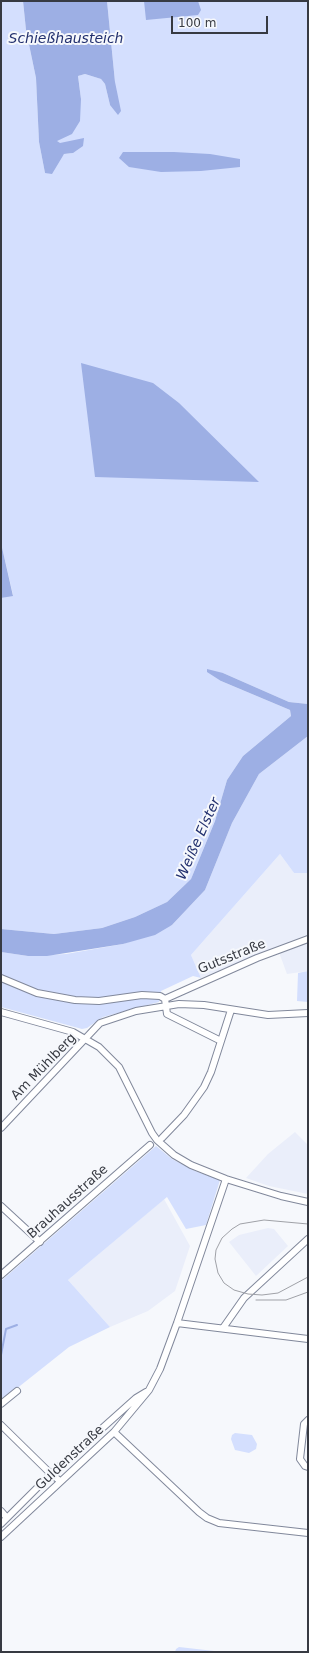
<!DOCTYPE html>
<html>
<head>
<meta charset="utf-8">
<style>
	body { margin:0 }
	#map { position:relative; width:309px; height:1653px; overflow:hidden; background:#f6f8fc; font-family:"DejaVu Sans",sans-serif }
	canvas { display:block }
	.frame { position:absolute; inset:0; border:2px solid #373a42; pointer-events:none }
	.scale { position:absolute; left:171px; top:16px; width:97px; height:18px; box-sizing:border-box; border:2px solid #373a42; border-top:0; padding-left:5px; font-size:12px; line-height:14px; white-space:nowrap; color:#373a42; -webkit-text-stroke:3px #f6f8fc; paint-order:stroke }
</style>
</head>
<body>
<div id="map">
<canvas width="309" height="1653"></canvas>
<div class="frame"></div>
<div class="scale">100 m</div>
</div>
<script>
const c = document.querySelector('canvas').getContext('2d');
c.lineJoin = 'round';
function fill(path, color) { c.fillStyle = color; c.fill(path, 'evenodd'); }
const toPath = rows => new Path2D(rows.map(r => 'M' + r).join(''));
function stroke(path, color, width, dash) { c.strokeStyle = color; c.lineWidth = width; c.lineCap = dash ? 'butt' : 'round'; c.setLineDash(dash || []); c.stroke(path); }
function label(font, color, halo, rows, align = 'center') {
  c.font = font + ' "DejaVu Sans",sans-serif'; c.lineWidth = 4; c.setLineDash([]); c.textBaseline = 'middle'; c.strokeStyle = halo; c.fillStyle = color; for (const [text, x, y, turn = 0] of rows) {
    c.save(); c.translate(x, y); c.rotate((+turn || 0) * Math.PI / 180); c.textAlign = isNaN(turn) ? turn : align; if (halo) c.strokeText(text, 0, 0); c.fillText(text, 0, 0); c.restore();
  }
}
fill(toPath([
	[280,854,294,873,308,873,308,971,287,974,277,947,201,978,191,955],
	[295,1132,308,1145,308,1194,269,1186,246,1178,268,1154],
	[164,1199,190,1246,175,1291,148,1311,110,1327,68,1280],
	[268,1228,274,1229,288,1246,256,1276,229,1242,239,1235]
]), '#eaeefa');
fill(toPath([
	[1,1,23,1,26,30,36,78,39,142,45,173,64,154,73,153,70,142,60,144,56,141,81,99,78,76,85,74,101,79,105,84,110,105,115,82,107,1,308,1,308,704,289,702,223,673,221,681,290,710,291,716,243,756,227,780,215,821,191,879,167,902,135,917,102,928,54,934,1,929,1,598,13,595,1,543],
	[308,736,308,873,294,873,280,854,191,955,201,978,193,976,161,991,159,1002,103,1017,87,1028,82,1029,1,1007,1,952,28,956,66,954,123,944,172,925,205,890,232,823,259,774],
	[308,971,308,1002,297,1001,298,973],
	[156,1146,172,1159,195,1171,220,1180,206,1225,186,1229,167,1197,68,1280,110,1327,69,1347,1,1401,1,1281],
	[235,1433,252,1435,257,1444,256,1449,249,1453,235,1450,231,1439,232,1435],
	[179,1647,223,1652,175,1652,176,1649]
]), '#d4dffe');
fill(toPath([
	[23,1,107,1,115,82,121,111,118,115,110,105,105,84,101,79,85,74,78,76,81,99,80,121,72,134,57,141,60,143,84,138,83,146,73,153,64,154,52,174,45,173,39,142,36,78,26,30],
	[144,1,198,1,201,10,198,15,146,20],
	[123,152,174,152,210,154,240,159,240,167,201,171,161,172,129,167,119,158],
	[81,363,153,383,179,403,259,482,95,477],
	[1,543,13,596,1,598],
	[207,669,223,673,289,702,308,704,308,736,259,774,232,823,205,890,172,925,155,935,123,944,47,956,28,956,1,952,1,929,54,934,102,928,135,917,167,902,191,879,215,821,227,780,243,756,291,716,290,710,221,681,207,672]
]), '#9dafe4');
stroke(toPath([
	[1,1355,6,1329,17,1325]
]), '#9dafe4', 2);
const minor = toPath([
	[1,978,37,993,75,1000,99,1001,142,995,160,996,165,999,167,1014,221,1041],
	[165,999,257,958,308,939],
	[1,1012,73,1032,99,1047,119,1067,152,1133,157,1140,174,1155,191,1165,226,1179,281,1196,308,1202],
	[1,1128,100,1023,136,1011,179,1004,204,1005,268,1015,308,1013],
	[162,1138,184,1115,204,1087,211,1072,231,1010],
	[1,1206,40,1242],
	[1,1275,150,1145],
	[177,1323,308,1339],
	[223,1328,244,1298,308,1239],
	[1,1404,17,1391],
	[308,1420,304,1424,300,1459,305,1466,308,1467],
	[1,1425,51,1474,60,1481],
	[114,1432,199,1512,207,1518,219,1523,308,1533],
	[1,1511,7,1518],
	[1,1524,51,1474,136,1398,146,1392],
	[1,1537,114,1432,149,1390,160,1369,177,1323,226,1179]
]);
stroke(minor, '#81889b', 8);
stroke(minor, '#fff', 6);
stroke(toPath([
	[308,1224,264,1220,240,1224,232,1229,222,1238,216,1250,215,1259,218,1273,224,1283,234,1290,248,1294,262,1295,278,1293,308,1277],
	[256,1300,286,1300,308,1292]
]), '#9fa1a7', 1);
label('13px', '#373a42', '#f6f8fc', [
	["Gutsstraße",232,957,-22],
	["Am Mühlberg",44,1067,-46],
	["Brauhausstraße",68,1202,-42],
	["Guldenstraße",70,1458,-43]
]);
label('italic 14px', '#23316f', '#f6f8fc', [
	["Schießhausteich",66,39],
	["Weiße Elster",199,839,-66]
]);
</script>
</body>
</html>
